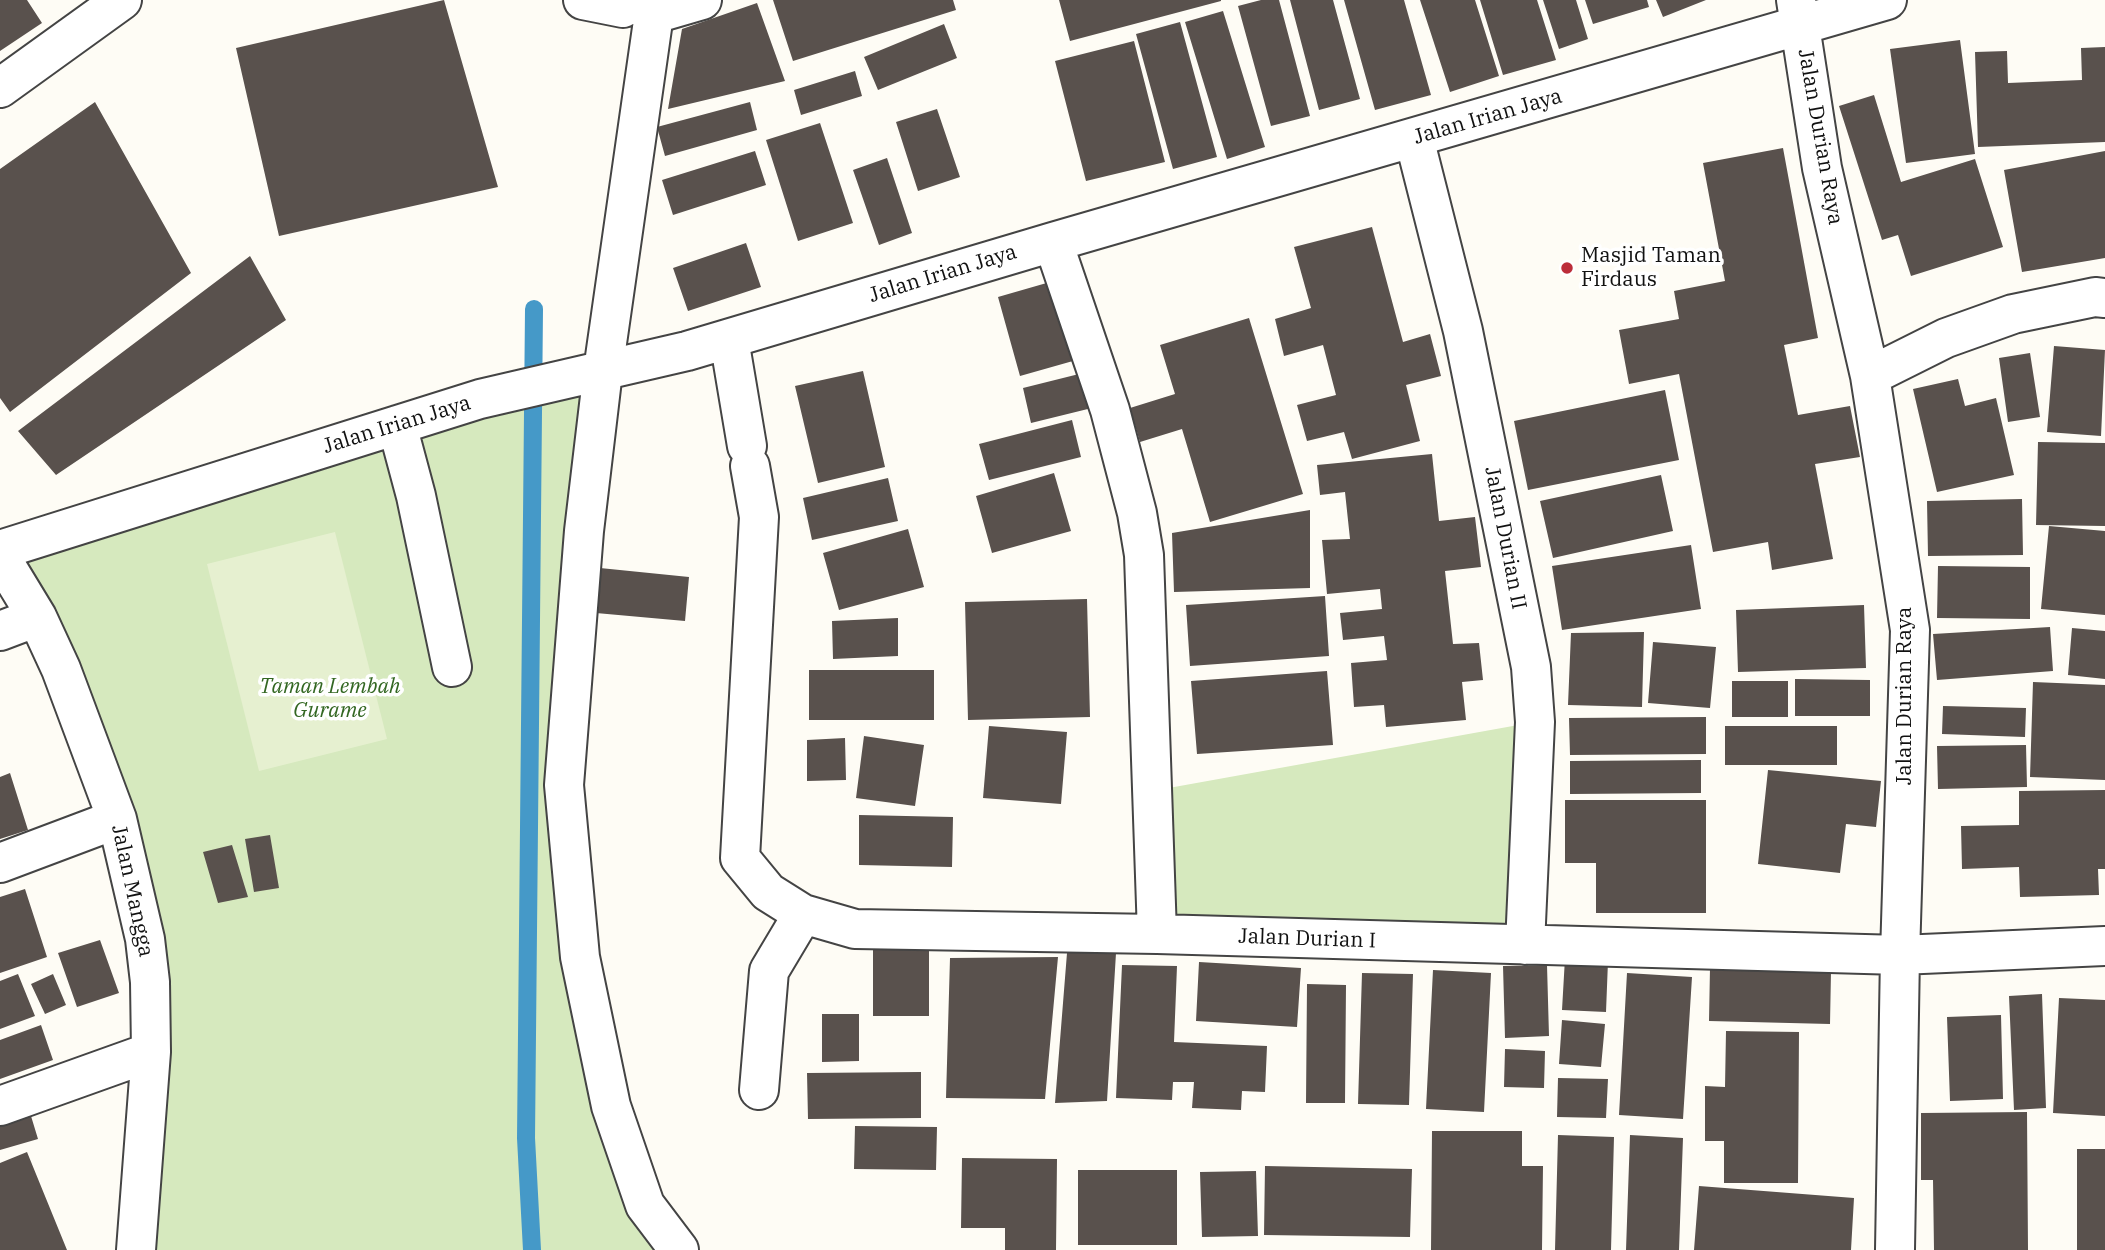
<!DOCTYPE html>
<html>
<head>
<meta charset="utf-8">
<style>
	body { margin:0 }
	canvas { display:block; background:#fefcf5 }
</style>
</head>
<body>
<canvas width="2105" height="1250"></canvas>
<script>
const c = document.querySelector('canvas').getContext('2d');
c.lineJoin = 'round';
function fill(path, color) { c.fillStyle = color; c.fill(path, 'evenodd'); }
const toPath = rows => new Path2D(rows.map(r => 'M' + r).join(''));
function stroke(path, color, width, dash) { c.strokeStyle = color; c.lineWidth = width; c.lineCap = dash ? 'butt' : 'round'; c.setLineDash(dash || []); c.stroke(path); }
function label(font, color, halo, rows, align = 'center') {
  c.font = font + ' "IBM Plex Serif",serif'; c.lineWidth = 7; c.setLineDash([]); c.textBaseline = 'middle'; c.strokeStyle = halo; c.fillStyle = color; for (const [text, x, y, turn = 0] of rows) {
    c.save(); c.translate(x, y); c.rotate((+turn || 0) * Math.PI / 180); c.textAlign = isNaN(turn) ? turn : align; if (halo) c.strokeText(text, 0, 0); c.fillText(text, 0, 0); c.restore();
  }
}
fill(toPath([
	[603,371,584,531,580,957,679,1250,136,1250,145,939,0,550],
	[1535,722,1525,945,1157,934,1152,791]
]), '#d6e9be');
fill(toPath([
	[335,532,387,739,259,771,207,564]
]), '#e6f0d0');
stroke(toPath([
	[532,1250,526,1138,534,309]
]), '#4599c8', 18);
fill(toPath([
	[0,0,27,0,42,23,0,51],
	[444,0,498,187,279,236,236,48],
	[773,0,953,0,956,10,793,61],
	[1059,0,1221,0,1221,1,1070,41],
	[1261,0,1279,0,1310,116,1271,126,1238,6],
	[1290,0,1333,0,1360,99,1319,110],
	[1344,0,1404,0,1431,95,1375,110],
	[1420,0,1475,0,1499,76,1450,92],
	[1480,0,1537,0,1556,60,1503,75],
	[1543,0,1576,0,1588,39,1559,49],
	[1585,0,1647,0,1649,7,1593,24],
	[1656,0,1706,0,1663,17],
	[757,3,785,81,668,109,682,29],
	[1223,11,1265,147,1227,159,1185,22],
	[1180,22,1217,157,1173,169,1136,34],
	[944,24,957,58,878,90,864,57],
	[1960,40,1975,154,1906,163,1890,49],
	[1134,41,1165,162,1086,181,1055,61],
	[2105,47,2105,142,1978,147,1975,52,2007,51,2008,83,2082,80,2081,48],
	[855,71,862,96,801,115,794,90],
	[1874,95,1901,182,1975,159,2003,247,1911,276,1898,235,1882,240,1839,106],
	[95,102,191,273,10,412,0,398,0,169],
	[750,102,757,130,665,156,657,127],
	[937,109,960,177,918,191,896,122],
	[820,123,853,223,798,241,766,140],
	[1783,148,1818,338,1784,345,1798,415,1850,406,1860,457,1815,464,1833,559,1772,570,1768,542,1713,552,1679,374,1629,384,1619,330,1679,319,1674,291,1725,281,1703,163],
	[755,151,766,185,673,215,662,180],
	[2105,151,2105,258,2022,272,2004,170],
	[887,158,912,233,879,245,853,170],
	[1372,227,1403,342,1430,334,1441,376,1406,385,1420,441,1352,459,1344,432,1307,441,1297,405,1336,395,1323,345,1284,356,1275,319,1311,308,1294,247],
	[746,243,761,287,688,311,673,268],
	[250,256,286,320,56,475,18,431],
	[1057,280,1080,359,1020,376,998,297],
	[1249,318,1303,494,1210,522,1182,429,1140,442,1130,408,1175,394,1160,345],
	[2054,346,2105,350,2101,436,2047,432],
	[2030,353,2040,417,2008,422,1999,358],
	[863,371,885,467,818,483,795,386],
	[1091,371,1100,406,1031,423,1023,388],
	[1958,379,1965,406,1996,398,2014,475,1937,492,1913,389],
	[1665,390,1679,460,1528,490,1514,421],
	[1072,420,1081,457,989,480,979,444],
	[2038,442,2105,443,2105,526,2036,525],
	[1432,454,1439,521,1475,517,1481,567,1445,571,1453,644,1479,643,1483,680,1462,682,1466,720,1386,727,1384,705,1354,707,1351,663,1387,660,1384,636,1343,640,1340,613,1382,609,1380,589,1327,594,1322,540,1350,539,1345,492,1320,495,1317,465],
	[1054,473,1071,531,992,553,976,496],
	[1661,475,1673,531,1553,558,1540,501],
	[888,478,898,521,812,540,803,498],
	[2022,499,2023,555,1928,556,1927,501],
	[1310,510,1310,588,1174,592,1172,533],
	[2049,526,2105,531,2105,615,2041,609],
	[908,529,924,587,839,610,823,553],
	[1691,545,1701,609,1562,630,1552,566],
	[1938,566,2030,567,2030,619,1937,618],
	[600,568,689,577,685,621,596,613],
	[1325,596,1329,656,1190,666,1186,605],
	[1087,599,1090,717,968,720,965,602],
	[1864,605,1866,668,1738,672,1736,610],
	[898,618,898,656,833,659,832,621],
	[2050,627,2053,671,1937,680,1933,634],
	[2072,628,2105,631,2105,679,2068,675],
	[1644,632,1642,707,1568,705,1571,633],
	[1653,642,1716,647,1710,708,1648,703],
	[809,670,934,670,934,720,809,720],
	[1327,671,1333,745,1197,754,1191,681],
	[1795,679,1870,680,1870,716,1795,716],
	[1732,681,1788,681,1788,717,1732,717],
	[2033,682,2105,685,2105,780,2030,777],
	[1943,706,2026,708,2025,737,1942,734],
	[1706,717,1706,754,1570,755,1569,718],
	[989,726,1067,732,1061,804,983,798],
	[1725,726,1837,726,1837,765,1725,765],
	[864,736,924,745,915,806,856,798],
	[845,738,846,780,807,781,807,740],
	[2026,745,2027,787,1938,789,1937,746],
	[1701,760,1701,793,1570,794,1570,761],
	[1768,770,1881,781,1876,827,1846,824,1840,873,1758,864],
	[10,773,28,830,0,839,0,777],
	[2105,790,2105,869,2098,869,2099,895,2020,897,2019,867,1962,869,1961,826,2019,825,2019,791],
	[1565,800,1706,800,1706,913,1596,913,1596,863,1565,863],
	[859,815,953,817,952,867,859,865],
	[270,835,279,888,254,892,245,839],
	[232,845,248,897,218,903,203,852],
	[25,889,47,957,0,973,0,897],
	[100,940,119,993,77,1007,58,953],
	[873,944,929,944,929,1016,873,1016],
	[1067,953,1116,953,1107,1101,1055,1103],
	[1058,957,1045,1099,946,1098,950,958],
	[1565,958,1608,961,1606,1012,1562,1010],
	[1199,962,1301,968,1297,1027,1196,1021],
	[1122,965,1177,966,1174,1042,1267,1046,1265,1092,1242,1091,1241,1110,1192,1108,1194,1082,1173,1082,1172,1100,1116,1098],
	[1547,965,1549,1036,1505,1038,1503,966],
	[1710,968,1831,971,1830,1024,1709,1021],
	[1433,970,1491,973,1484,1112,1426,1109],
	[1362,973,1413,974,1409,1105,1358,1104],
	[1627,973,1692,977,1683,1119,1619,1115],
	[18,974,35,1016,0,1029,0,981],
	[53,974,66,1005,45,1014,31,984],
	[1307,984,1346,985,1345,1103,1306,1103],
	[2042,994,2046,1108,2014,1110,2009,996],
	[2059,998,2105,1000,2105,1116,2053,1113],
	[822,1014,859,1014,859,1061,822,1062],
	[2001,1015,2003,1099,1950,1101,1947,1017],
	[1562,1020,1605,1024,1601,1067,1559,1064],
	[41,1025,53,1060,0,1079,0,1040],
	[1726,1031,1799,1032,1798,1183,1724,1183,1724,1141,1705,1141,1705,1086,1725,1087],
	[1505,1049,1545,1051,1544,1088,1504,1087],
	[921,1072,921,1118,808,1119,807,1073],
	[1558,1078,1608,1079,1606,1118,1557,1117],
	[2027,1112,2028,1250,1934,1250,1933,1180,1921,1180,1921,1113],
	[31,1116,38,1139,0,1150,0,1125],
	[855,1126,937,1127,936,1170,854,1169],
	[1432,1131,1522,1131,1522,1166,1543,1166,1542,1250,1431,1250],
	[1558,1135,1614,1137,1611,1250,1555,1250],
	[1630,1135,1683,1138,1679,1250,1626,1250],
	[2077,1149,2105,1149,2105,1250,2077,1250],
	[27,1152,67,1250,0,1250,0,1163],
	[962,1158,1057,1159,1056,1250,1005,1250,1005,1228,961,1228],
	[1265,1166,1412,1169,1410,1237,1264,1235],
	[1078,1170,1177,1170,1177,1245,1078,1245],
	[1256,1171,1258,1236,1202,1237,1200,1172],
	[1699,1186,1854,1198,1851,1250,1694,1250]
]), '#59514d');
const minor = toPath([
	[583,0,623,8],
	[659,0,654,14,603,371,584,531,564,785,580,957,611,1106,645,1205,679,1250],
	[1796,0,1822,168,1870,376,1910,630,1900,955,1895,1250],
	[654,14,702,0],
	[0,88,122,0],
	[1414,138,1463,331,1531,667,1535,722,1525,945],
	[1053,242,1110,410,1137,513,1144,555,1157,934],
	[729,339,747,446],
	[1870,376,1946,338,2013,314,2095,297,2105,298],
	[397,425,416,496,452,667],
	[750,466,759,517,740,858,768,892,803,914,855,929,1157,934,1900,955,2105,946],
	[0,550,480,399,687,351,1053,242,1887,0],
	[0,556,37,617,61,669,117,819,145,939,150,982,151,1052,136,1250],
	[0,631,37,617],
	[0,863,117,819],
	[759,1090,769,971,803,914],
	[0,1106,151,1052]
]);
stroke(minor, '#444', 42);
stroke(minor, '#fff', 38);
for (const [x, y, r, color] of [
	[1567,268,7,"#bc2d3a"]
]) { const dot = new Path2D(); dot.arc(x, y, r, 0, 2 * Math.PI); c.fillStyle = color; c.fill(dot); stroke(dot, '#fff', 2.5); }
label('21px', '#111', '#fff', [
	["Jalan Irian Jaya",1488,117,-16],
	["Jalan Durian Raya",1820,137,80],
	["Jalan Irian Jaya",943,274,-17],
	["Jalan Irian Jaya",397,425,-17],
	["Jalan Durian II",1505,538,79],
	["Jalan Durian Raya",1905,696,-90],
	["Jalan Mangga",132,891,78],
	["Jalan Durian I",1307,939,2]
]);
label('21px', '#111', '#fff', [
	["Masjid Taman",1581,256],
	["Firdaus",1581,280]
], 'left');
label('italic 21px', '#336722', '#fff', [
	["Taman Lembah",330,687],
	["Gurame",330,711]
]);
</script>
</body>
</html>
